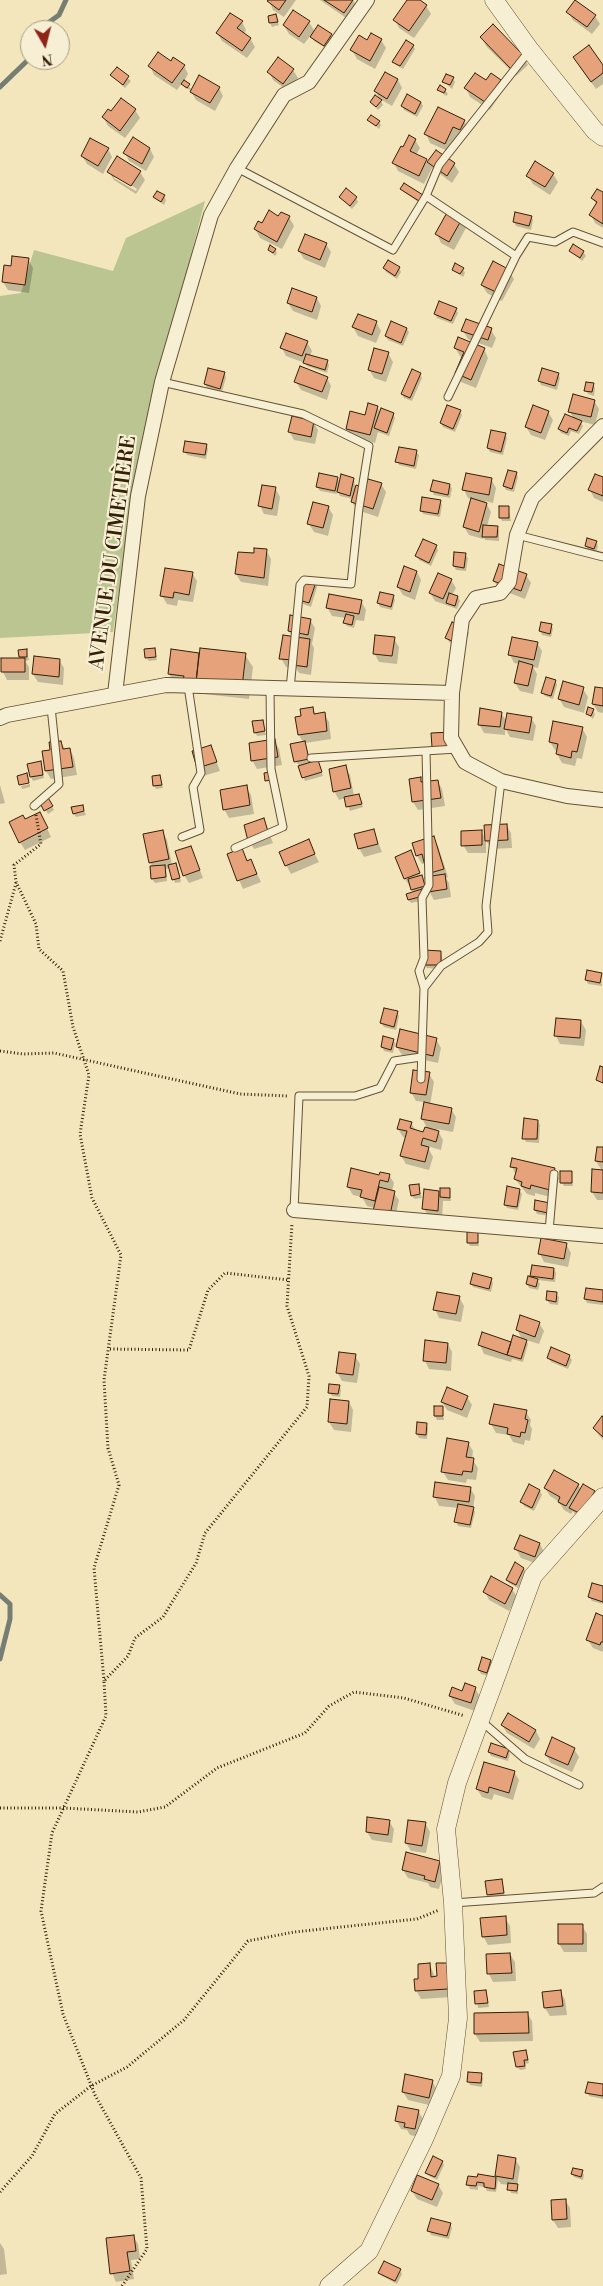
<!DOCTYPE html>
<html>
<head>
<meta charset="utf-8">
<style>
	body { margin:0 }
	#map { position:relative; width:603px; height:2286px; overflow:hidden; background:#f3e6bd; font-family:"Libre Bodoni",serif }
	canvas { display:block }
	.north { position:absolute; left:20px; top:20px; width:50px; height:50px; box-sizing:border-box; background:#f7efd4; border:1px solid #a99c82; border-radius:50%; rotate:172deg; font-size:14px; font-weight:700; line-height:20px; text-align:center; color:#352007 }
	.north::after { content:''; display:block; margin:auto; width:18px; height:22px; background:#8f2418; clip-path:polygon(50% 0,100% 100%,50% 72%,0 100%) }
</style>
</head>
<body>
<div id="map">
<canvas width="603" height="2286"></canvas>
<div class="north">N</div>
</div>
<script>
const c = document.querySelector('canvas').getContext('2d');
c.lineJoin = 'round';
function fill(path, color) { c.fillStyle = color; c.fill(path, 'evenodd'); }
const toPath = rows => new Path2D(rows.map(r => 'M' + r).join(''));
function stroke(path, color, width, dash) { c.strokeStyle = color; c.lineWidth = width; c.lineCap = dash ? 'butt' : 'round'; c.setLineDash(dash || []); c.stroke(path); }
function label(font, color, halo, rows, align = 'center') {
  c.font = font + ' "Libre Bodoni",serif'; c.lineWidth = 4.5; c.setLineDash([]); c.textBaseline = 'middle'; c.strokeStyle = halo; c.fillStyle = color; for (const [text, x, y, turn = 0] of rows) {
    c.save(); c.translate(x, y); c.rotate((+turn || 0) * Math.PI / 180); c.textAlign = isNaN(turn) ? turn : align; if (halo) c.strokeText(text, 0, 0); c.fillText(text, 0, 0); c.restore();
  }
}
fill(toPath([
	[205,201,138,461,113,632,0,638,0,296,21,293,34,250,113,271,126,238]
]), '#bac592');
fill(toPath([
	[269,0,296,0,284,17,273,10],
	[320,0,353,0,357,8,349,20],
	[409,0,418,0,426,6,431,14,414,38,399,28,395,20],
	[576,2,595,16,600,24,592,34,573,20,568,12],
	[276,16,279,25,272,27,270,23],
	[242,22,246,30,244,34,250,38,255,47,247,58,222,41,217,33],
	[309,22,315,32,331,35,333,39,327,49,314,41,311,35,304,44,289,34,284,26],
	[482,37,523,57,528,65,516,76,486,46],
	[381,40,386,48,375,69,357,59,352,50,367,42],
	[413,45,415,49,403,69,396,65,394,62],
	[171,62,184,66,188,74,184,81,192,90,219,88,223,96,215,111,196,100,190,90,185,88,182,83,177,90,154,75,150,66],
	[579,66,603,67,603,84,596,89],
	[117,69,131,81,125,88,112,75],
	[293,70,298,78,288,91,273,80,269,72],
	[385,73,398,80,402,88,392,106,380,99,383,105,378,110,371,102,381,101,375,91],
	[453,78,455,82,452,89,444,82],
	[500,81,504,89,490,110,470,97,466,88,486,82],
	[439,90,445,90,448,94,446,96],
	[421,102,423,106,417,117,404,110,402,106],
	[135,110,140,118,125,138,108,126,103,117,111,113],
	[369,120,379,122,381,125,379,129],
	[464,121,468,129,464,138,458,135,450,152,430,143,426,134],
	[133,139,150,149,154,157,146,171,129,161,125,153],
	[415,140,420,148,416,155,428,163,436,152,454,164,459,172,452,183,432,168,424,184,398,171,394,163,404,149],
	[108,149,112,157,103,174,87,164,82,156],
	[109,172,140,172,145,180,136,194,114,180],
	[114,175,137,189,136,191,114,178],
	[553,174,558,182,550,195,533,184,528,176],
	[402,189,424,199,421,204,404,192],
	[603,194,603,228,595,223,591,215,597,205,592,198],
	[164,196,166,200,164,205,154,197],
	[340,197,356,198,358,202,352,209],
	[449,211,467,226,454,250,441,243,437,234],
	[279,217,289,217,294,226,282,249,260,238,255,229],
	[531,217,533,220,531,230,516,226,514,222],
	[326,244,331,252,325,268,304,259,299,251],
	[275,249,277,253,275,256,269,250],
	[570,251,583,252,586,256,582,261],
	[28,259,33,268,29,293,8,290,3,282,12,267],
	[384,268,399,268,401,272,397,279,386,272],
	[463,269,465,273,463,277,453,270],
	[509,271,514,279,502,301,487,293,482,285],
	[317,298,321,306,317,320,293,311,288,303],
	[456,309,458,313,453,324,437,318,435,314],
	[376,322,381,331,376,343,358,336,353,327],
	[407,329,409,332,403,346,388,340,386,336],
	[491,330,496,338,492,348,468,339,463,331],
	[307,342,312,351,310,356,327,361,329,365,327,373,307,366,305,363,286,356,282,348],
	[455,348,484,349,488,358,476,388,461,382,457,373,463,358,460,356],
	[388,353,393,362,386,382,374,378,369,369],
	[224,373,226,377,222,392,207,388,205,384],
	[420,374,422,378,412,401,404,398,402,394],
	[558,374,560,378,557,390,541,385,539,381],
	[327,378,331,386,327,400,301,390,296,382],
	[593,384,595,388,594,396,588,394,586,391],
	[594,401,599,409,595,425,580,421,583,426,579,434,571,431,569,436,561,433,559,429,574,419,570,412],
	[377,407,381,413,393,414,395,418,389,436,378,432,375,443,352,437,347,428],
	[460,411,462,415,455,432,443,427,441,423],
	[548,412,553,420,545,440,531,435,526,427],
	[313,422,318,430,315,444,294,440,289,431],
	[505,434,507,438,503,455,490,452,488,448],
	[206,445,208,449,206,459,187,455,185,452],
	[416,452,419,455,416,469,399,465,397,461],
	[516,473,518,477,514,492,506,490,504,486],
	[337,478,340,483,354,479,355,486,366,489,381,484,386,492,378,517,357,510,352,502,353,499,340,496,337,491,337,494,320,491,317,487],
	[491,479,496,488,493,503,485,501,491,512,487,526,497,527,499,531,499,541,485,540,484,537,483,539,469,535,464,527,472,499,468,498,464,490],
	[603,479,603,502,594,498,590,490],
	[450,485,452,489,450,498,434,495,432,491],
	[275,488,280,497,277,516,264,514,260,506],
	[440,501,442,505,440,517,423,514,421,510],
	[328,507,333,515,328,536,314,532,309,524],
	[508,507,511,521,502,521,500,517],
	[596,542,598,546,596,553,588,550,586,546],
	[436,546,438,550,431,566,419,560,417,556],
	[266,550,271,559,268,586,241,582,236,574,255,555],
	[465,555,468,558,466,571,456,570,454,566],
	[417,572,421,580,415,600,403,595,398,587],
	[192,573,197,581,193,602,178,600,177,606,167,604,162,596],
	[526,575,531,583,525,599,499,589,494,581],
	[451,580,456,588,452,595,458,597,460,601,457,609,435,601,430,593],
	[315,583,317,587,311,607,303,604,301,600],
	[393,596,395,600,392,610,380,607,378,603],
	[361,601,366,610,364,621,356,620,354,628,347,626,344,622,346,618,332,616,327,607],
	[310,620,315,628,312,644,314,648,311,675,299,673,296,668,286,667,281,658,293,638,289,631],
	[551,625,553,629,551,637,542,635,540,631],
	[466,629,469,633,463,648,449,642,447,638],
	[394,639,399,647,397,664,379,662,374,653],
	[537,643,542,651,538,668,533,667,537,674,533,694,520,691,515,683,519,664,514,663,510,655],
	[154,649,157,660,149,661,146,657],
	[26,650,29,660,25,661,29,667,29,680,7,680,3,672,3,659,21,659,19,651],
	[198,654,200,657,245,655,253,667,249,699,204,694,202,690,174,682,169,674],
	[35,658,59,660,64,668,63,685,38,682,33,674],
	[555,681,557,685,553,699,545,696,543,693],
	[583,689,588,697,584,713,564,707,559,698],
	[603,689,603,713,598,712,593,704],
	[313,709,316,715,324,714,329,722,331,739,305,743,311,763,318,761,323,776,305,781,299,765,296,762,291,745,303,742,299,735,297,718,302,717],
	[593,710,595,714,593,719,587,714],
	[501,713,507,722,531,718,536,726,533,741,510,737,505,728,505,735,484,733,479,724],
	[262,721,266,735,257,736,255,732],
	[582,728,587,737,582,759,577,758,575,766,562,763,557,754,558,751,555,750,550,742],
	[274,741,279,749,282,765,257,769,252,760],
	[61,742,65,750,70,749,74,758,77,775,51,779,46,771,51,751],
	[211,747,220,771,203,776,198,767],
	[40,763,44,778,33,781,31,777],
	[345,767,350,775,354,796,358,795,363,807,350,811,345,798,339,800,334,791],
	[160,776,163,788,156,789,154,785],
	[420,778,423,783,437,781,442,789,445,806,418,810,413,802,410,780],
	[30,784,30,787,22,789,21,786],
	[0,785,5,803,0,804],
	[246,787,251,795,254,814,229,818,224,809],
	[47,798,54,810,48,814,41,802],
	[82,806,86,815,76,817,74,814],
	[264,820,273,843,254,849,250,841],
	[25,821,44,822,51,837,25,850,20,842],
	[506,825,511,833,512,848,491,849,486,840,486,853,468,853,463,845,481,831,486,840],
	[373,830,382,852,364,857,359,848],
	[162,831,167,840,172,865,176,865,178,868,181,882,175,883,170,868,166,869,167,881,155,883,152,879,151,867,153,867,150,863],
	[433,838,438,846,448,877,446,878,449,883,451,897,434,900,429,891,425,863,422,864,417,856],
	[308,841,319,862,291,874,286,865],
	[191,847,203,878,189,883,184,875],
	[242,850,248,862,251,861,261,882,243,889,228,855],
	[411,852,426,890,425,900,411,903,409,900,414,893,405,879,397,858],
	[440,952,442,956,442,969,427,968,425,965],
	[601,974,602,986,588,984,586,980],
	[397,1012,399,1016,396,1030,384,1027,381,1023],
	[581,1022,586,1030,584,1046,560,1044,556,1036],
	[436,1039,441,1048,438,1063,402,1055,395,1044,393,1053,384,1051,382,1047,393,1040,397,1046],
	[429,1074,434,1082,430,1105,451,1109,456,1117,453,1132,437,1129,443,1140,441,1150,427,1146,433,1157,429,1170,406,1164,401,1156,406,1138,403,1137,398,1129,411,1123,416,1131,424,1133,428,1129,422,1119,425,1102,416,1101,411,1092],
	[538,1121,540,1125,539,1143,526,1142,524,1138],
	[603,1149,603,1200,597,1200,592,1192,602,1171,596,1161],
	[512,1167,554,1170,559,1178,554,1198,535,1193,535,1196,527,1194,515,1179,516,1175],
	[571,1172,573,1186,564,1186,562,1183],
	[389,1175,394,1183,392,1191,399,1200,394,1223,375,1208,367,1206,362,1197,353,1195,348,1187],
	[418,1185,422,1198,414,1199,412,1195],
	[449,1190,451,1201,443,1201,442,1218,429,1217,424,1209,439,1192,441,1196],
	[519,1190,522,1194,518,1210,507,1208,505,1205],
	[549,1204,550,1216,537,1214,535,1210],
	[477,1234,479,1246,470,1246,468,1242],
	[566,1244,571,1253,568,1267,544,1262,540,1254],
	[554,1269,556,1273,555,1282,537,1280,540,1284,538,1290,529,1288,527,1284,534,1279,532,1275],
	[491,1279,493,1283,491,1292,473,1287,471,1284],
	[603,1292,603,1305,587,1303,585,1299],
	[556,1294,559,1297,558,1305,550,1304,547,1300],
	[459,1297,464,1306,461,1322,439,1318,435,1309],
	[539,1323,544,1331,539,1344,526,1340,528,1344,523,1362,512,1359,511,1362,484,1354,480,1345,512,1343,522,1339,517,1330],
	[448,1344,452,1352,451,1371,429,1369,425,1361],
	[355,1356,360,1364,357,1383,342,1381,337,1372],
	[569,1356,572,1360,568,1369,551,1362,548,1358],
	[339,1386,341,1390,340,1397,332,1396,329,1392],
	[467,1397,472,1405,467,1418,447,1410,442,1402],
	[331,1400,349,1402,353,1410,351,1432,334,1430,329,1422],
	[442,1407,444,1420,437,1420,435,1416],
	[526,1412,531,1420,530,1425,532,1429,530,1441,525,1440,524,1445,513,1442,509,1435,496,1433,491,1424],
	[603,1418,603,1440,594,1429],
	[426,1424,428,1428,427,1439,419,1438,417,1434],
	[468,1443,473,1451,472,1459,478,1468,476,1480,467,1479,466,1483,448,1480,443,1472],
	[436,1483,470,1488,475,1496,473,1508,475,1512,471,1528,458,1526,456,1522,459,1508,439,1506,435,1497],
	[578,1484,581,1490,594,1492,599,1500,576,1516,573,1511,571,1514,564,1510,558,1501,550,1496,545,1488],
	[540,1491,542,1495,534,1511,524,1506,522,1502],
	[540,1544,544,1552,540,1565,521,1558,516,1549],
	[524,1569,526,1572,518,1588,509,1583,507,1580],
	[603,1587,603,1604,592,1601,589,1597],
	[512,1589,517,1597,509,1611,489,1600,485,1592],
	[603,1617,603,1652,593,1648,588,1640],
	[490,1661,492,1665,489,1676,481,1674,479,1670],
	[475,1688,480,1697,475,1711,455,1704,450,1696],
	[502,1725,536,1731,540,1739,534,1749,507,1733],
	[574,1749,579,1757,572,1772,551,1763,546,1755],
	[508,1750,510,1754,508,1761,491,1756,489,1752],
	[514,1772,519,1780,513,1800,494,1794,492,1800,482,1797,477,1789],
	[389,1821,394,1829,392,1843,372,1840,367,1832],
	[425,1823,430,1832,426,1853,411,1851,406,1843],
	[439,1862,444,1871,439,1889,430,1887,428,1883,408,1878,403,1870],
	[501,1880,505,1896,490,1898,488,1894],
	[505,1918,510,1926,511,1943,488,1945,483,1936],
	[582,1926,587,1934,587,1952,564,1952,559,1944],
	[510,1954,515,1962,516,1981,493,1982,489,1974,487,1955],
	[437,1964,452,1997,421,1999,416,1990,419,1980,430,1965,435,1977,438,1977],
	[486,1991,489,2007,478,2008,476,1992],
	[560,1991,565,2000,567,2015,550,2016,545,2008,544,1993],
	[527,2013,532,2021,533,2041,480,2042,475,2034],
	[526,2051,529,2063,525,2064,526,2069,520,2070,517,2067],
	[481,2075,483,2078,482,2087,470,2085,468,2081],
	[432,2081,437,2090,433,2106,408,2100,403,2092],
	[603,2086,603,2099,589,2096,587,2092],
	[418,2111,423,2119,419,2137,410,2135,407,2130,401,2129,396,2120],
	[515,2159,520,2167,517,2186,518,2194,511,2193,509,2185,501,2184,498,2180,496,2192,487,2191,485,2187,478,2186,478,2190,470,2189,468,2185,478,2179,479,2175,497,2178,496,2176],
	[442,2161,444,2165,437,2180,429,2176,426,2173],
	[582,2172,584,2175,583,2180,574,2177,572,2174],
	[438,2185,443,2193,437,2207,417,2199,412,2191],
	[565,2200,570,2208,571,2227,558,2228,553,2220],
	[450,2224,452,2228,449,2239,431,2235,429,2231],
	[133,2236,138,2244,140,2259,131,2260,134,2279,116,2282,112,2273],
	[0,2243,4,2249,7,2274,0,2275],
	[400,2270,402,2274,397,2284,382,2276,380,2273]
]), '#0003');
stroke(toPath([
	[41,30,41,28,59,15,66,0],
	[0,87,30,58],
	[0,1595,10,1604,10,1619,0,1659]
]), '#767e74', 5);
const building = toPath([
	[268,0,286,0,279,10,267,1,268,0],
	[324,0,353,0,344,13,324,0],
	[407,0,420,0,427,5,409,31,393,20,407,0],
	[575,0,596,15,587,27,566,12,575,0],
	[293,10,310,21,299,37,283,25,293,10],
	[230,13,243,21,237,28,251,38,242,51,216,33,230,13],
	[276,14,278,22,269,23,268,16,276,14],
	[493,24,524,56,511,69,480,37,493,24],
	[318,25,332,34,324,46,310,37,318,25],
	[371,33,382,39,370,61,350,50,359,35,367,40,371,33],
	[406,40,414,45,400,66,392,62,406,40],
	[589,45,603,65,603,73,591,82,573,57,589,45],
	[158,52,171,61,173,57,185,65,172,83,148,66,158,52],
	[278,57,294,69,283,84,267,72,278,57],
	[117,67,129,76,123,85,110,75,117,67],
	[385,72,398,79,387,99,374,91,385,72],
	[475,73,486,80,491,73,501,80,485,102,464,88,475,73],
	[446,74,454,77,450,85,442,82,446,74],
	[199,75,220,87,210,103,190,92,199,75],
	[184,80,190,84,187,88,181,84,184,80],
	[440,85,446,89,444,93,437,90,440,85],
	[407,94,421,102,415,114,401,106,407,94],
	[375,95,382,100,376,107,370,102,375,95],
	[121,98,136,109,120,131,102,117,108,109,111,111,121,98],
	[438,107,465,120,460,130,453,127,445,144,424,134,438,107],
	[371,115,380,121,376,126,367,120,371,115],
	[409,135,416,139,410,151,427,159,419,176,392,163,401,146,403,147,409,135],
	[133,137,150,148,142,164,123,153,133,137],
	[90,138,109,148,98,166,81,156,90,138],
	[436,150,455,163,447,176,427,162,436,150],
	[117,156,141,171,131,186,107,172,117,156],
	[535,161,554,173,545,187,526,176,535,161],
	[404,183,423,195,419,201,400,189,404,183],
	[346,188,357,197,350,206,339,197,346,188],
	[597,189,603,192,603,224,589,215,597,202,591,198,597,189],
	[157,191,165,195,161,202,153,197,157,191],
	[449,209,463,217,449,242,435,234,449,209],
	[269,210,278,216,281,212,290,216,277,242,254,229,258,221,262,223,269,210],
	[515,212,532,216,529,226,513,222,515,212],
	[305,234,327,243,320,260,298,251,305,234],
	[573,244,584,251,580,258,569,251,573,244],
	[270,245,276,249,273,253,268,250,270,245],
	[12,256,29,258,25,285,2,282,4,265,11,266,12,256],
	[388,260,400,267,395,276,383,268,388,260],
	[493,261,510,270,498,293,481,285,493,261],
	[455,263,464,268,460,274,452,270,455,263],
	[292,288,317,297,312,312,287,303,292,288],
	[439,301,457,308,451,321,434,314,439,301],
	[358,314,377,321,372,335,352,327,358,314],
	[466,319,492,328,488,340,461,331,466,319],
	[391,321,407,328,401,343,385,336,391,321],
	[286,333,308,341,302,356,280,348,286,333],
	[458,337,485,348,471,380,455,373,464,352,454,348,458,337],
	[374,348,389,352,382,374,368,370,374,348],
	[306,354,328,360,325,370,303,363,306,354],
	[300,366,328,377,322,392,294,382,300,366],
	[208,368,225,372,220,389,204,384,208,368],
	[542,368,559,373,555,386,538,381,542,368],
	[412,369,421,373,410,398,401,394,412,369],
	[586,382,594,383,592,392,584,391,586,382],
	[573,394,595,400,591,417,568,412,573,394],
	[368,403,378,406,370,435,346,429,350,411,365,415,368,403],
	[447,405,461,410,453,429,440,423,447,405],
	[533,405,549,411,541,433,525,427,533,405],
	[381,408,394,413,387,433,374,428,381,408],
	[565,414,582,421,577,431,569,428,567,433,558,429,565,414],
	[292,416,314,421,311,437,288,432,292,416],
	[491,430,506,433,501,452,487,448,491,430],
	[185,441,207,444,205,455,183,452,185,441],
	[399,447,417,450,414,466,395,462,399,447],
	[508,470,517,472,512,489,503,486,508,470],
	[319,473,338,477,335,491,316,487,319,473],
	[466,473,492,478,489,495,462,490,466,473],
	[341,474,354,478,350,496,337,492,341,474],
	[595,474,603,477,603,496,588,490,595,474],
	[368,479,382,483,373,509,351,502,356,485,365,488,368,479],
	[433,480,450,484,448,495,430,491,433,480],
	[262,485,276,487,272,509,258,506,262,485],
	[422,497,441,500,438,514,420,511,422,497],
	[471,498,487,503,479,532,463,527,471,498],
	[313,502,329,506,323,528,307,524,313,502],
	[499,506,509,506,509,518,499,518,499,506],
	[483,525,498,526,497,537,482,537,483,525],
	[587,538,597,541,594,549,585,546,587,538],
	[423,539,437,545,429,563,415,556,423,539],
	[254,548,267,549,264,578,235,574,238,552,254,553,254,548],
	[454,552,466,553,464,568,453,566,454,552],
	[499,564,527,574,521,591,493,581,499,564],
	[404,566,417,571,410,592,397,587,404,566],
	[165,568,193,572,189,595,174,592,173,598,160,596,165,568],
	[438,573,452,579,443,599,429,593,438,573],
	[306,579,316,582,309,603,299,600,306,579],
	[380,592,394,595,391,607,377,603,380,592],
	[449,593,458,596,455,606,446,603,449,593],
	[329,594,362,600,359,614,326,608,329,594],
	[346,614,354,616,352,625,343,623,346,614],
	[290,615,311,619,308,635,288,631,290,615],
	[452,622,467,628,461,645,445,638,452,622],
	[541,622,552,624,550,634,539,631,541,622],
	[283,635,310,639,307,667,293,665,294,660,279,659,283,635],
	[375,635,395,637,392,656,373,654,375,635],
	[512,637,538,642,534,660,508,655,512,637],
	[155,648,156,657,145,658,144,649,155,648],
	[200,648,246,653,242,687,196,682,200,648],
	[27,649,27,657,19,657,18,650,27,649],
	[171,649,199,653,196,682,183,680,184,676,168,674,171,649],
	[34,656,60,659,59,677,32,674,34,656],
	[1,658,25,658,25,672,1,672,1,658],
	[519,661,533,665,528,686,514,683,519,661],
	[546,677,556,680,551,696,541,693,546,677],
	[563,681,584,687,579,705,558,699,563,681],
	[595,687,603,688,603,706,592,704,595,687],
	[313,707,314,714,325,712,327,731,298,735,295,717,301,716,300,709,313,707],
	[588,707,594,709,591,716,586,714,588,707],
	[480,708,502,712,500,727,478,725,480,708],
	[507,713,532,717,529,733,504,729,507,713],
	[263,720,265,731,254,733,252,721,263,720],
	[553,721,583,727,577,752,572,751,571,758,556,754,558,744,549,742,553,721],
	[452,732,453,746,432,747,431,733,452,732],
	[275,739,278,757,251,761,249,743,275,739],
	[61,741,63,749,70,748,73,767,45,771,42,751,50,750,49,742,61,741],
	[305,741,309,759,294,762,290,744,305,741],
	[211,745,217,762,197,768,192,751,211,745],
	[318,760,322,772,302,778,298,766,318,760],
	[41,761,43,775,30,777,27,764,41,761],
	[346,765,351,788,333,792,329,769,346,765],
	[271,772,272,780,265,781,264,773,271,772],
	[27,773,29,783,19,785,17,776,27,773],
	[160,775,162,785,153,786,152,776,160,775],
	[421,777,421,782,438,780,441,798,412,802,409,779,421,777],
	[247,785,250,805,223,810,220,790,247,785],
	[359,794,362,804,346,807,344,797,359,794],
	[47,796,53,806,44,811,39,801,47,796],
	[83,805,84,811,73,814,71,807,83,805],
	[40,812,48,828,19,843,9,822,23,815,25,819,40,812],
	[264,818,269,835,248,841,244,825,264,818],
	[507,824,508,840,485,841,484,825,507,824],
	[374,829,378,844,358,849,354,834,374,829],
	[163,830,169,859,149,863,143,834,163,830],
	[482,830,482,845,461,846,461,831,482,830],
	[434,836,444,869,427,874,422,854,416,856,412,843,434,836],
	[309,839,315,854,285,866,279,852,309,839],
	[191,846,200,870,183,876,175,851,191,846],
	[242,848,247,861,251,859,257,874,237,881,227,854,242,848],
	[411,850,420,873,404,879,395,857,411,850],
	[176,863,180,878,172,880,168,865,176,863],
	[165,865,166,877,151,879,150,866,165,865],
	[445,874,447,889,428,892,425,877,445,874],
	[422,875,425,886,411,890,408,879,422,875],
	[422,889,423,896,408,900,406,894,422,889],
	[424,950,441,951,441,965,424,965,424,950],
	[587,970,602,973,600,983,585,980,587,970],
	[384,1008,398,1011,394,1027,380,1023,384,1008],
	[556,1018,581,1020,580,1038,554,1036,556,1018],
	[400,1029,437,1038,433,1056,396,1047,400,1029],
	[383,1036,394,1039,391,1050,381,1047,383,1036],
	[600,1066,603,1067,603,1083,596,1080,600,1066],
	[413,1070,430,1072,426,1095,410,1093,413,1070],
	[424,1102,452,1108,449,1124,421,1119,424,1102],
	[524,1118,538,1120,537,1139,522,1139,524,1118],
	[400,1119,412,1122,410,1128,423,1132,425,1127,439,1131,436,1142,423,1138,421,1145,429,1147,425,1162,400,1156,407,1131,397,1129,400,1119],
	[597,1147,603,1147,603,1162,595,1161,597,1147],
	[512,1158,555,1168,550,1190,531,1185,530,1189,521,1186,522,1182,514,1179,517,1168,510,1167,512,1158],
	[351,1168,379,1175,380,1172,390,1174,388,1182,380,1180,375,1201,360,1197,362,1190,347,1187,351,1168],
	[592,1169,603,1170,603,1193,591,1192,592,1169],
	[560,1171,572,1171,572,1183,560,1183,560,1171],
	[419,1184,420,1194,411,1196,409,1185,419,1184],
	[507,1186,520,1189,517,1207,504,1205,507,1186],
	[379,1187,395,1191,390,1215,373,1211,379,1187],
	[440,1188,450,1188,450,1198,440,1197,440,1188],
	[424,1189,439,1191,438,1211,422,1209,424,1189],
	[535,1200,550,1203,548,1213,534,1210,535,1200],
	[467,1232,478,1232,478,1243,467,1243,467,1232],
	[541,1238,567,1243,564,1259,538,1254,541,1238],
	[532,1265,554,1268,553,1279,530,1276,532,1265],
	[473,1273,492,1278,489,1289,470,1284,473,1273],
	[528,1276,538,1279,536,1287,526,1284,528,1276],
	[586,1288,603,1290,603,1302,584,1299,586,1288],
	[547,1291,557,1292,556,1302,546,1300,547,1291],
	[437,1292,460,1296,456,1314,433,1310,437,1292],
	[520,1315,540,1322,535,1337,516,1330,520,1315],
	[482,1332,511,1342,507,1355,478,1345,482,1332],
	[513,1335,527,1340,521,1359,507,1355,513,1335],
	[425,1340,448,1343,446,1363,423,1361,425,1340],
	[551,1347,570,1355,566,1366,547,1358,551,1347],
	[339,1352,356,1354,353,1375,336,1373,339,1352],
	[329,1384,340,1385,338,1394,328,1393,329,1384],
	[447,1387,468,1396,462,1410,441,1402,447,1387],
	[330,1399,349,1401,347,1424,328,1422,330,1399],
	[494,1404,527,1410,525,1419,528,1420,525,1433,521,1432,520,1437,507,1434,508,1428,489,1424,494,1404],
	[434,1406,443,1406,443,1416,434,1416,434,1406],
	[602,1416,603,1417,603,1437,593,1428,602,1416],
	[417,1422,427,1423,426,1435,416,1434,417,1422],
	[447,1438,469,1442,466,1457,474,1458,472,1472,463,1471,462,1475,441,1472,447,1438],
	[554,1470,579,1484,566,1506,558,1502,560,1497,544,1488,554,1470],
	[435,1482,471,1487,469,1502,433,1497,435,1482],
	[529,1484,540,1490,532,1508,520,1502,529,1484],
	[583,1484,595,1491,581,1514,569,1508,583,1484],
	[458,1504,474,1507,470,1525,454,1522,458,1504],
	[520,1535,540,1543,535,1557,514,1549,520,1535],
	[515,1562,524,1568,516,1585,506,1580,515,1562],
	[491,1576,513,1588,505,1604,483,1592,491,1576],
	[592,1583,603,1586,603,1602,588,1597,592,1583],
	[596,1613,603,1616,603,1642,601,1642,600,1645,586,1640,596,1613],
	[482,1657,491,1660,487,1673,478,1670,482,1657],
	[465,1683,476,1687,471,1703,449,1696,452,1687,462,1691,465,1683],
	[508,1713,536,1730,529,1742,501,1725,508,1713],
	[552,1737,575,1748,568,1765,545,1755,552,1737],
	[491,1743,509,1749,506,1758,488,1752,491,1743],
	[484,1762,515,1771,509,1793,489,1787,488,1793,476,1789,484,1762],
	[367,1817,390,1820,388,1835,366,1832,367,1817],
	[408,1820,426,1822,422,1846,405,1843,408,1820],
	[406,1852,440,1861,435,1882,424,1879,425,1876,402,1870,406,1852],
	[502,1879,504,1893,487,1895,485,1881,502,1879],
	[506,1916,507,1935,482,1937,480,1918,506,1916],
	[558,1924,583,1924,583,1944,558,1944,558,1924],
	[510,1953,512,1973,487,1974,486,1954,510,1953],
	[430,1963,431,1977,437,1976,436,1963,447,1963,448,1989,415,1991,414,1979,418,1979,418,1964,430,1963],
	[486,1990,488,2003,475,2004,474,1991,486,1990],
	[561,1990,563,2006,544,2008,542,1992,561,1990],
	[528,2012,529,2033,474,2034,474,2013,528,2012],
	[526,2050,528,2060,524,2060,525,2066,516,2067,513,2052,526,2050],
	[468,2072,482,2073,481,2083,467,2082,468,2072],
	[405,2074,433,2080,429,2098,402,2092,405,2074],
	[588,2082,603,2084,603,2096,585,2093,588,2082],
	[398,2106,419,2110,415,2129,404,2127,405,2123,395,2121,398,2106],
	[498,2155,516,2158,513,2179,495,2176,498,2155],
	[433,2156,443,2161,435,2177,425,2173,433,2156],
	[573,2168,583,2170,581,2177,571,2174,573,2168],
	[478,2174,496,2177,495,2189,484,2187,484,2183,477,2182,476,2186,466,2185,468,2176,477,2177,478,2174],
	[417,2175,439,2184,432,2200,411,2191,417,2175],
	[508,2183,518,2184,517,2191,507,2190,508,2183],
	[566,2199,567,2219,552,2220,551,2200,566,2199],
	[431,2218,451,2223,447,2236,427,2231,431,2218],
	[134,2235,136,2251,127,2252,130,2271,110,2274,106,2238,134,2235],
	[384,2261,401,2269,395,2281,378,2273,384,2261]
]);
fill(building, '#e6a27b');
stroke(building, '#352007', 1);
const service = toPath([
	[237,168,393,250,426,196],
	[516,256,528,237,555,242,573,232,603,243],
	[162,382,303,414,369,446,359,508,351,584,304,580,300,585,290,689],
	[448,397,516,256,426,196,439,165,530,50],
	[517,535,603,557],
	[311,758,457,749],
	[34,806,59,784,51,707],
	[182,837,200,830,193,787,201,773,188,686],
	[235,848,283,827,271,769,270,689],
	[424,988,419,971,424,958,422,898,429,885,426,751],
	[421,1079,424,988,441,966,479,942,488,932,486,906,501,781],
	[294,1210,299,1096,355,1096,380,1088,394,1061,421,1057],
	[549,1231,554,1174],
	[480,1720,525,1759,579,1785],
	[453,1903,594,1893,603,1887]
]);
const minor = toPath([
	[603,426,532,498,517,535,509,582,500,593,476,598,462,619,452,693,451,738,465,762,501,781,567,796,603,800],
	[115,694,138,496,162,382,211,215,237,168,284,95,309,82,367,0],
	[0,718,7,715,166,685,452,693],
	[294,1210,603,1236]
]);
const tertiary = toPath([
	[494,0,530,50,595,131,603,137],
	[329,2286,369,2251,424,2139,451,2076,458,2018,453,1903,446,1829,457,1783,533,1576,603,1497]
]);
stroke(service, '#645234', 9);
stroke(minor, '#645234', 16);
stroke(tertiary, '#645234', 19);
stroke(toPath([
	[36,815,41,844,14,865,16,882,36,924,39,949,63,971,73,1027,89,1075,80,1134,92,1198,121,1255,104,1380,108,1448,119,1485,94,1568,104,1681],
	[0,941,16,883],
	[0,1051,23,1054,54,1053,240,1094,288,1096],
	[110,1349,189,1350,208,1290,225,1273,289,1280],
	[0,1808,63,1808,138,1812,165,1807,217,1768,305,1733,329,1706,354,1692,404,1698,465,1716],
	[0,2192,32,2156,55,2114,91,2086,127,2067,184,2020,248,1941,294,1932,417,1919,439,1910],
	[122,2286,147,2249,141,2178,95,2095,63,2014,41,1911,52,1833,106,1716,104,1681,128,1656,135,1638,163,1617,196,1563,205,1533,307,1407,309,1376,287,1306,292,1223]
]), '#352007', 3, [1, 2.5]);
stroke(service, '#f7efd4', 7);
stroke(minor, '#f7efd4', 14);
stroke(tertiary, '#f7efd4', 18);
label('20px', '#352007', '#f7efd4', [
	["AVENUE DU CIMETIÈRE",114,553,-82]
]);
</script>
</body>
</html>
